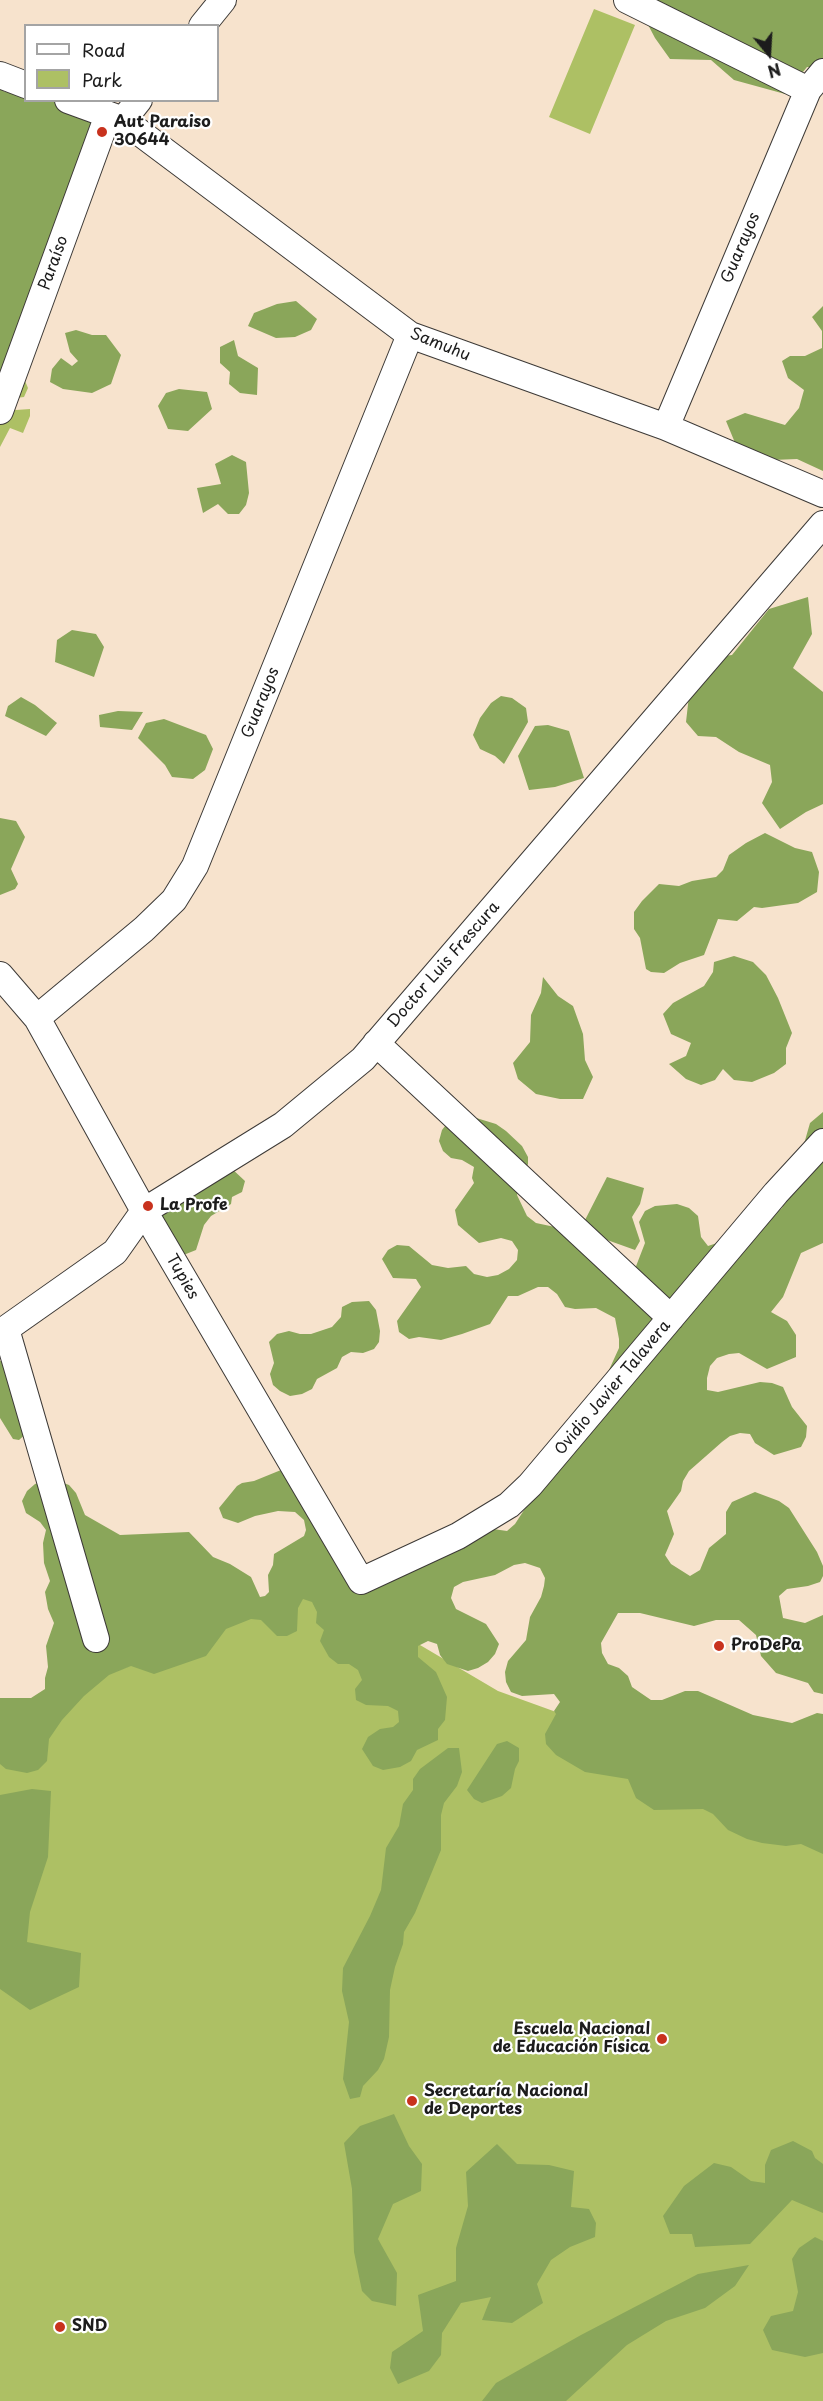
<!DOCTYPE html>
<html>
<head>
<meta charset="utf-8">
<style>
	body { margin:0 }
	#map { position:relative; width:823px; height:2401px; overflow:hidden; background:#f7e3cd; font-family:"Playpen Sans",sans-serif }
	canvas { display:block }
	.legend { position:absolute; left:24px; top:24px; width:195px; height:78px; box-sizing:border-box; background:#fff; border:2px solid #a4a4a4; margin:0; padding:8px 10px; list-style:none; font-size:18px; color:#1c1c1c }
	.legend li { display:flex; align-items:center; gap:12px; height:30px }
	.legend b { width:30px; border:2px solid #a4a4a4 }
	.north { position:absolute; left:739px; top:24px; width:60px; height:60px; -webkit-text-stroke:4px #fff; paint-order:stroke; rotate:162deg; font-size:16px; font-weight:700; line-height:24px; text-align:center; color:#1c1c1c }
	.north::after { content:''; display:block; margin:auto; width:21px; height:27px; background:#1c1c1c; clip-path:polygon(50% 0,100% 100%,50% 72%,0 100%) }
</style>
</head>
<body>
<div id="map">
<canvas width="823" height="2401"></canvas>
<ul class="legend">
<li><b style="height:8px;background:#fff"></b>Road</li>
<li><b style="height:16px;background:#adc064"></b>Park</li>
</ul>
<div class="north">N</div>
</div>
<script>
const c = document.querySelector('canvas').getContext('2d');
c.lineJoin = 'round';
function fill(path, color) { c.fillStyle = color; c.fill(path, 'evenodd'); }
const toPath = rows => new Path2D(rows.map(r => 'M' + r).join(''));
function stroke(path, color, width, dash) { c.strokeStyle = color; c.lineWidth = width; c.lineCap = dash ? 'butt' : 'round'; c.setLineDash(dash || []); c.stroke(path); }
function label(font, color, halo, rows, align = 'center') {
  c.font = font + ' "Playpen Sans",sans-serif'; c.lineWidth = 4.5; c.setLineDash([]); c.textBaseline = 'middle'; c.strokeStyle = halo; c.fillStyle = color; for (const [text, x, y, turn = 0] of rows) {
    c.save(); c.translate(x, y); c.rotate((+turn || 0) * Math.PI / 180); c.textAlign = isNaN(turn) ? turn : align; if (halo) c.strokeText(text, 0, 0); c.fillText(text, 0, 0); c.restore();
  }
}
fill(toPath([
	[594,9,635,25,590,134,549,117],
	[0,368,23,376,28,388,24,397,16,398,11,408,16,410,30,409,30,416,23,433,10,428,0,447],
	[325,1589,498,1691,664,1751,823,1802,823,2401,0,2401,0,1717]
]), '#adc064');
fill(toPath([
	[635,0,823,0,823,68,807,67,785,94,734,80,711,60,670,59,655,38],
	[0,89,5,92,25,93,26,100,73,101,104,140,5,368,0,371],
	[296,301,317,319,311,330,295,337,276,338,248,326,254,313,277,304],
	[823,306,823,471,797,459,772,460,738,450,726,421,745,413,785,425,799,408,804,390,788,378,782,361,790,356,805,356,822,348,822,331,812,317],
	[76,330,92,335,106,335,121,355,111,384,92,393,63,389,50,382,52,369,61,358,72,366,78,361,70,352,65,333],
	[234,340,238,356,258,368,257,395,240,393,229,384,230,372,220,363,220,347],
	[179,389,207,392,212,409,188,431,168,429,158,406,166,393],
	[232,455,246,462,249,493,246,505,239,514,228,514,218,504,203,513,197,488,221,484,215,464],
	[808,597,812,634,793,668,823,692,823,804,806,812,780,829,762,803,772,782,770,765,739,752,716,737,698,736,686,722,691,678,707,658,732,655,769,609],
	[72,630,96,634,104,647,94,677,55,662,57,640],
	[501,696,512,698,526,708,528,722,504,764,495,756,480,749,473,735,480,718,491,703],
	[21,697,35,705,57,723,46,736,5,716,8,706],
	[118,711,143,712,132,730,100,727,99,715],
	[164,719,206,735,213,749,205,770,193,779,172,777,165,765,138,738,146,723],
	[548,725,569,731,584,778,555,787,529,790,518,756,535,726],
	[0,818,16,821,25,837,11,869,18,884,15,889,0,895],
	[765,833,795,848,812,852,819,872,817,892,798,903,762,908,754,907,737,921,718,919,704,955,680,963,664,973,651,972,646,969,640,938,634,929,634,912,642,901,659,884,679,886,692,881,716,877,723,870,729,855,746,843],
	[734,956,753,962,766,975,778,998,792,1033,786,1048,786,1064,774,1073,752,1082,734,1080,723,1069,715,1080,701,1085,686,1079,669,1064,686,1056,691,1043,671,1034,663,1014,673,1003,704,986,713,972,714,962],
	[543,977,558,996,573,1006,583,1034,585,1060,593,1077,583,1099,560,1099,536,1094,518,1079,513,1063,530,1042,531,1015,541,993],
	[823,1112,823,1243,801,1253,783,1297,771,1312,787,1321,796,1335,796,1357,767,1369,739,1353,729,1354,717,1358,710,1366,707,1378,707,1390,718,1392,760,1382,772,1383,783,1387,792,1407,807,1426,806,1437,801,1447,774,1455,755,1443,750,1434,740,1433,730,1436,722,1442,689,1471,683,1481,681,1491,667,1511,674,1534,665,1555,671,1564,690,1576,700,1570,709,1548,726,1534,726,1512,732,1502,755,1492,779,1501,789,1508,817,1552,823,1566,823,1576,820,1582,808,1586,787,1589,779,1596,783,1618,805,1623,823,1615,823,1694,814,1692,808,1683,776,1673,761,1656,756,1635,739,1620,716,1620,694,1626,640,1613,618,1613,601,1643,602,1653,608,1664,619,1668,628,1676,632,1687,651,1700,662,1700,685,1691,698,1691,753,1715,792,1723,817,1713,823,1714,823,1854,801,1844,786,1846,762,1843,747,1839,728,1830,713,1814,703,1809,654,1810,636,1798,628,1779,585,1772,556,1755,546,1744,545,1734,556,1714,554,1711,560,1702,554,1694,522,1696,511,1692,506,1682,505,1672,508,1661,526,1640,530,1617,541,1597,544,1586,545,1578,540,1568,525,1563,514,1565,495,1575,463,1582,454,1587,451,1598,456,1609,486,1624,499,1644,495,1654,488,1662,478,1668,468,1671,447,1664,440,1655,437,1644,428,1641,418,1646,418,1657,436,1672,447,1697,445,1720,438,1729,438,1740,417,1750,411,1761,400,1767,383,1770,373,1766,362,1749,368,1737,380,1729,393,1727,399,1722,398,1711,388,1706,366,1705,356,1700,355,1689,362,1680,358,1670,349,1664,338,1664,329,1657,320,1641,324,1630,316,1623,317,1612,312,1602,303,1599,298,1608,297,1631,287,1636,277,1636,261,1620,251,1619,226,1629,206,1656,154,1674,131,1666,109,1675,84,1696,62,1720,49,1739,47,1761,38,1770,27,1773,6,1769,0,1764,0,1698,31,1698,45,1689,45,1678,48,1667,46,1646,54,1623,48,1609,45,1592,50,1581,44,1563,43,1543,46,1530,40,1522,26,1513,22,1501,27,1491,35,1484,47,1480,58,1481,69,1485,76,1493,85,1515,120,1535,189,1532,213,1557,230,1564,251,1577,260,1597,265,1596,269,1592,268,1575,273,1565,274,1554,304,1536,306,1530,304,1520,295,1512,278,1511,255,1516,238,1523,223,1518,219,1508,237,1486,242,1483,254,1481,281,1470,291,1473,351,1572,486,1528,507,1531,515,1524,607,1382,609,1370,619,1348,619,1339,615,1318,596,1308,575,1309,565,1307,557,1294,548,1287,538,1287,518,1296,508,1296,490,1324,462,1334,441,1340,419,1337,409,1339,399,1332,397,1321,421,1287,416,1279,393,1278,382,1259,388,1250,397,1245,409,1246,432,1265,448,1268,466,1266,474,1274,487,1277,498,1275,509,1269,517,1260,518,1250,512,1241,501,1238,479,1243,458,1225,455,1210,474,1183,472,1178,474,1167,462,1160,451,1158,443,1151,439,1141,442,1130,449,1121,473,1117,496,1124,506,1131,522,1146,528,1157,528,1164,519,1184,517,1195,527,1216,536,1223,569,1230,583,1247,586,1257,608,1263,633,1274,645,1243,639,1222,645,1211,655,1206,677,1204,689,1208,698,1216,701,1237,708,1246,732,1238,763,1222,782,1208,798,1165,810,1123],
	[230,1167,245,1181,242,1192,232,1197,231,1204,211,1216,204,1225,196,1250,186,1254,163,1254,157,1221,170,1205],
	[607,1177,644,1188,640,1204,632,1217,640,1241,635,1250,596,1236,584,1222],
	[369,1301,376,1310,380,1331,379,1342,374,1349,363,1353,351,1352,342,1357,337,1368,317,1379,312,1389,302,1394,290,1396,280,1391,273,1385,270,1374,274,1363,269,1342,277,1334,289,1331,300,1334,311,1334,332,1327,341,1317,342,1307,352,1302],
	[8,1360,28,1432,19,1440,13,1439,0,1418,0,1361],
	[507,1741,519,1748,519,1761,515,1769,511,1788,502,1796,482,1803,474,1799,467,1790,497,1744],
	[448,1748,459,1748,462,1772,457,1786,444,1803,441,1815,441,1850,415,1913,404,1932,403,1944,395,1967,390,1990,389,2037,384,2059,378,2070,363,2086,360,2097,350,2099,343,2079,349,2022,342,1991,343,1968,370,1916,381,1890,386,1848,399,1826,403,1804,413,1790,413,1779,420,1769],
	[32,1789,51,1791,48,1857,30,1912,27,1942,81,1953,79,1987,30,2010,0,1989,0,1795],
	[394,2114,409,2146,422,2164,421,2191,393,2204,378,2239,397,2273,396,2306,372,2301,362,2291,354,2252,352,2189,344,2143,360,2126],
	[793,2141,812,2151,815,2158,823,2164,823,2213,792,2200,750,2244,695,2247,692,2234,670,2234,663,2216,684,2186,714,2163,731,2167,751,2181,765,2183,765,2165,771,2150],
	[497,2144,517,2164,549,2165,574,2171,571,2207,589,2209,596,2223,595,2237,570,2247,551,2260,537,2284,543,2303,512,2323,482,2320,491,2297,461,2303,442,2333,441,2355,429,2371,398,2384,390,2368,392,2352,423,2331,418,2295,456,2281,456,2248,468,2206,466,2172],
	[815,2237,823,2241,823,2353,805,2357,772,2350,763,2330,771,2316,793,2311,798,2292,792,2259,799,2248],
	[749,2265,735,2286,705,2308,666,2321,627,2345,566,2401,482,2401,496,2383,581,2335,698,2274]
]), '#8aa65a');
const minor = toPath([
	[627,0,808,90],
	[202,26,223,0],
	[0,75,26,85],
	[68,100,123,120,410,335,666,427,823,494],
	[123,120,139,100],
	[0,411,108,115],
	[666,427,808,90,823,72],
	[0,975,37,1018,144,1211,361,1581,458,1536,509,1505,530,1485,776,1193,823,1142],
	[37,1018,144,929,174,900,195,866,410,335],
	[376,1043,671,1318],
	[6,1329,96,1639],
	[0,1333,115,1252,144,1211,283,1125,363,1059,823,524]
]);
stroke(minor, '#3d3a37', 28);
stroke(minor, '#fff', 26);
for (const [x, y, r, color] of [
	[102,132,6,"#c8321e"],
	[148,1206,6,"#c8321e"],
	[719,1646,6,"#c8321e"],
	[662,2039,6,"#c8321e"],
	[412,2101,6,"#c8321e"],
	[60,2327,6,"#c8321e"]
]) { const dot = new Path2D(); dot.arc(x, y, r, 0, 2 * Math.PI); c.fillStyle = color; c.fill(dot); stroke(dot, '#fff', 2); }
label('bold 16px', '#1c1c1c', '#fff', [
	["Aut Paraiso",114,123],
	["30644",114,141],
	["La Profe",160,1206],
	["ProDePa",731,1646],
	["Escuela Nacional",650,2030,"right"],
	["de Educación Física",650,2048,"right"],
	["Secretaría Nacional",424,2092],
	["de Deportes",424,2110],
	["SND",72,2327]
], 'left');
label('16px', '#1c1c1c', '#fff', [
	["Guarayos",741,248,-67],
	["Paraíso",54,263,-70],
	["Samuhu",440,345,22],
	["Guarayos",261,703,-68],
	["Doctor Luis Frescura",444,965,-49],
	["Tupies",182,1277,60],
	["Ovidio Javier Talavera",613,1388,-50]
]);
</script>
</body>
</html>
